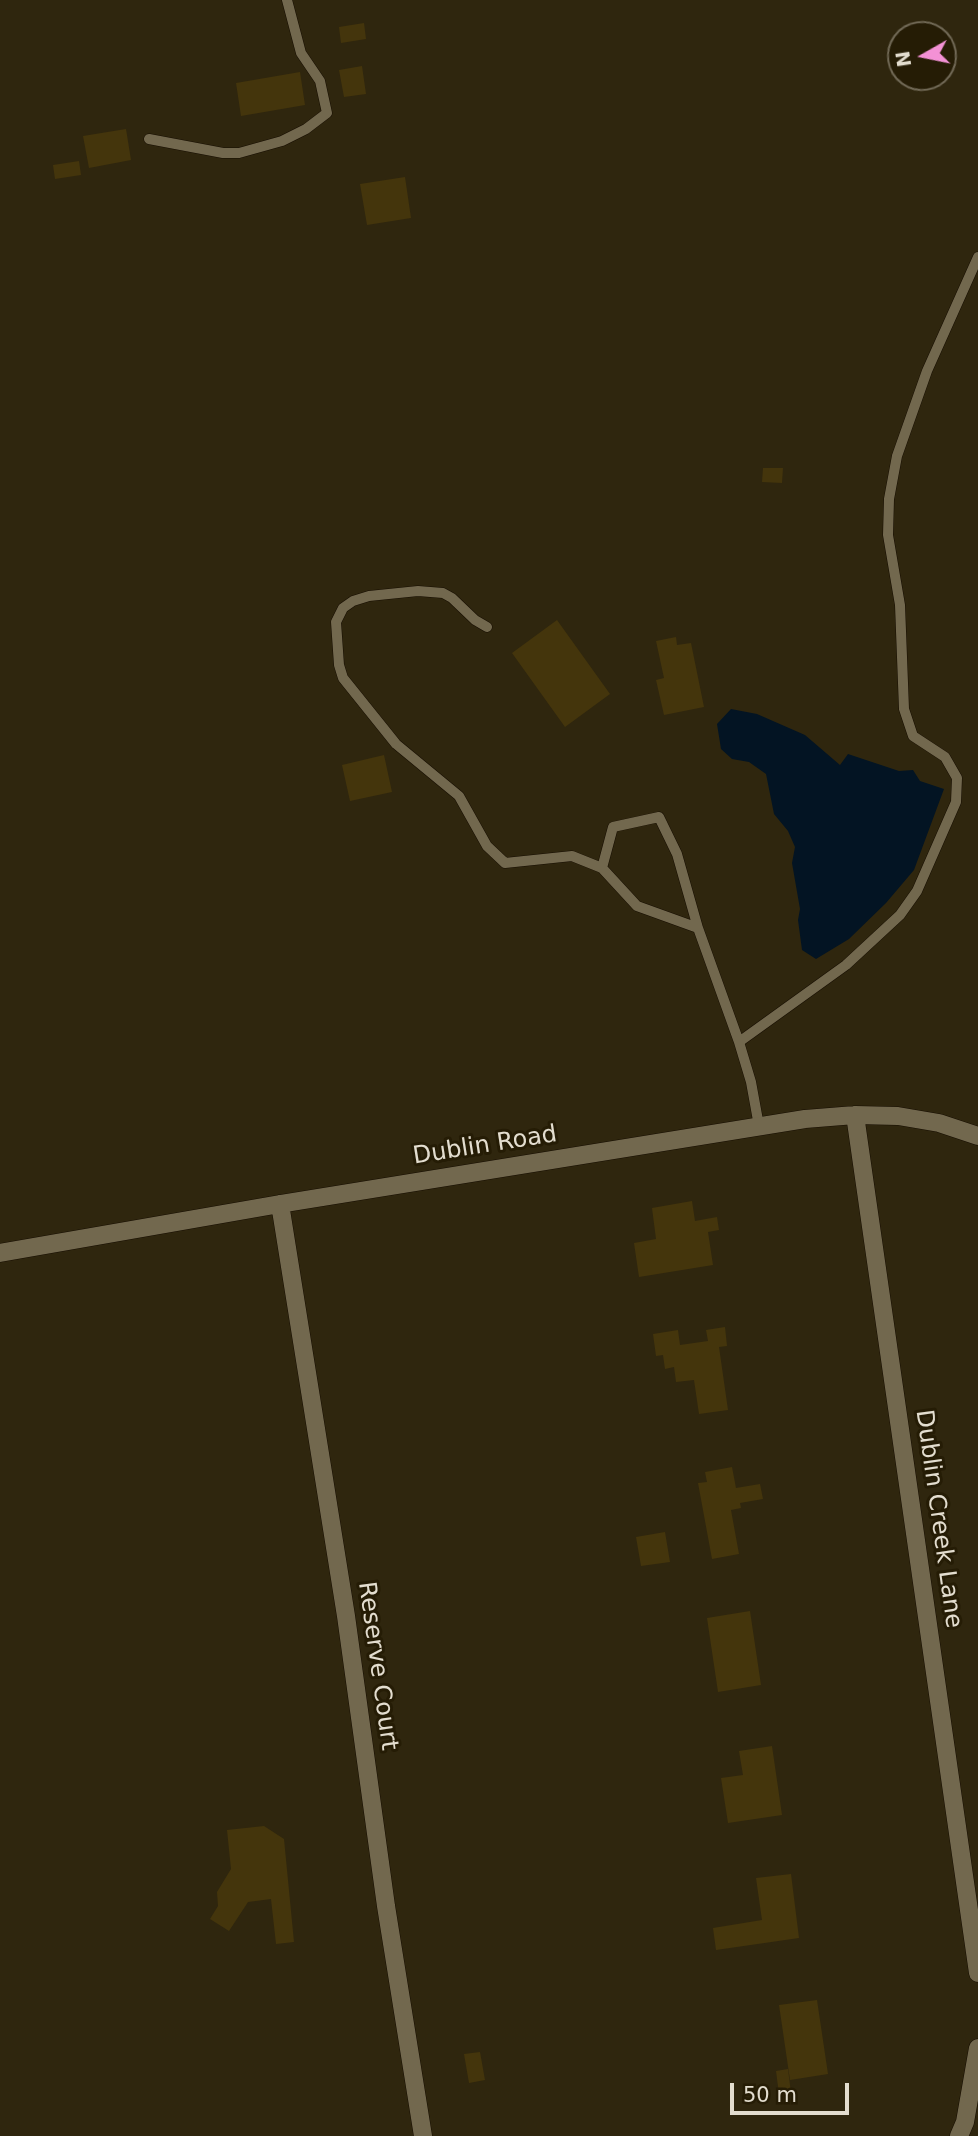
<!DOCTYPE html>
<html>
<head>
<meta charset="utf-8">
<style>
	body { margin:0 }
	#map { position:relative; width:978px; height:2136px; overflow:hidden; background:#2f260e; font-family:"DejaVu Sans",sans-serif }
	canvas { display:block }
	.north { position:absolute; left:887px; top:21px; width:70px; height:70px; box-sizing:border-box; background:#251c05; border:2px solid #716956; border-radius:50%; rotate:261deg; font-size:19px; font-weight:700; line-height:28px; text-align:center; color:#e3ddcf }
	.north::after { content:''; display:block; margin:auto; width:24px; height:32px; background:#f391d5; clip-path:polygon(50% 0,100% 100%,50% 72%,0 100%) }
	.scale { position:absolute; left:730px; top:2083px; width:119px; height:32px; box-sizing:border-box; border:4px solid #e3ddcf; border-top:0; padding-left:9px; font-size:21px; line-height:24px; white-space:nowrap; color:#e3ddcf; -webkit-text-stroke:5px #251c05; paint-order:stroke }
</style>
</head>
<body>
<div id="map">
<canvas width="978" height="2136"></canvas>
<div class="north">N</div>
<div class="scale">50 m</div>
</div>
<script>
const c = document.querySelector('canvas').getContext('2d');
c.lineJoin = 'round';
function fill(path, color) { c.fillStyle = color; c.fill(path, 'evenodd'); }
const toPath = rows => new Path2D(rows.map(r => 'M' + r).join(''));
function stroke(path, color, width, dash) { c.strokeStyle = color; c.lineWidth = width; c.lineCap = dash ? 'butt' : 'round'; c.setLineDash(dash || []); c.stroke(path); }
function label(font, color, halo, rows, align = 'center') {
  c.font = font + ' "DejaVu Sans",sans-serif'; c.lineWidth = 6; c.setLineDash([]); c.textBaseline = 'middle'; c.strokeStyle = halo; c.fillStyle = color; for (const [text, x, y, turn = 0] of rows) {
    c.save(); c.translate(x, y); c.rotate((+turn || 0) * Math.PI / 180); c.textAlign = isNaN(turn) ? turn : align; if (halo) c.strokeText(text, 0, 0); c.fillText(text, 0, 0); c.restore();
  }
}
fill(toPath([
	[731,709,757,714,805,735,840,765,848,754,899,771,913,770,920,781,944,789,914,870,886,903,849,939,816,959,802,950,798,920,800,909,792,863,795,847,788,831,774,814,766,774,749,762,732,759,721,749,717,724]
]), '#031423');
fill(toPath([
	[364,23,366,39,341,43,339,27],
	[362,66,366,94,344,97,339,70],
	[300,72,305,105,241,116,236,83],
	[126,129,131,160,89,168,83,136],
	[79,161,81,175,55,179,53,165],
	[405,177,411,218,367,225,360,184],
	[763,468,783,468,782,483,762,482],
	[557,620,610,694,565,727,512,653],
	[676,637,677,645,691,643,704,707,664,715,656,680,664,678,656,641],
	[384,755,392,792,350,801,342,765],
	[692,1201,695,1221,717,1217,719,1230,708,1232,713,1265,639,1277,634,1243,656,1239,652,1208],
	[725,1327,727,1346,719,1347,728,1410,699,1414,694,1380,676,1382,674,1367,665,1369,663,1355,656,1356,653,1334,678,1330,680,1345,708,1341,706,1330],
	[732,1467,736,1488,760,1484,763,1499,740,1503,741,1508,731,1510,739,1554,712,1559,698,1483,707,1482,705,1472],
	[665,1532,670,1562,641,1566,636,1537],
	[750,1611,761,1685,718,1692,707,1618],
	[772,1746,782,1815,728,1823,721,1778,743,1775,739,1751],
	[264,1826,284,1839,294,1942,276,1944,271,1899,248,1902,229,1931,210,1919,218,1906,217,1892,231,1869,227,1830],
	[791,1874,799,1938,716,1950,713,1928,762,1920,756,1878],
	[817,2000,828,2074,790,2080,779,2005],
	[480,2052,485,2080,469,2083,464,2054],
	[788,2069,791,2093,779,2094,776,2071]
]), '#44350c');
const service = toPath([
	[149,139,223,153,239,153,282,141,306,129,327,113,320,81,301,53,287,0],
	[487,627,475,620,452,598,443,593,418,591,369,596,353,601,343,608,336,622,339,665,343,678,396,744,459,796,487,846,505,863,572,856,602,868,637,906,698,928,739,1042,751,1082,759,1126],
	[602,868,613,827,659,817,677,854,698,928],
	[739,1042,846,965,900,915,917,891,956,802,957,778,945,757,913,736,904,709,900,605,888,535,889,499,897,456,927,371,978,257]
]);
const minor = toPath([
	[855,1115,978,1973],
	[280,1204,346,1616,386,1906,423,2136],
	[0,1253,280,1204,805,1119,855,1115,898,1116,939,1123,978,1136],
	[959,2136,965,2122,978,2048]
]);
stroke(service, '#170e00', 11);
stroke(minor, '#170e00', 19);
stroke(service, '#72684e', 10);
stroke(minor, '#72684e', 18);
label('24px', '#e3ddcf', '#251c05', [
	["Dublin Road",485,1146,-9],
	["Dublin Creek Lane",938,1519,82],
	["Reserve Court",377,1666,82]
]);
</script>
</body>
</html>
